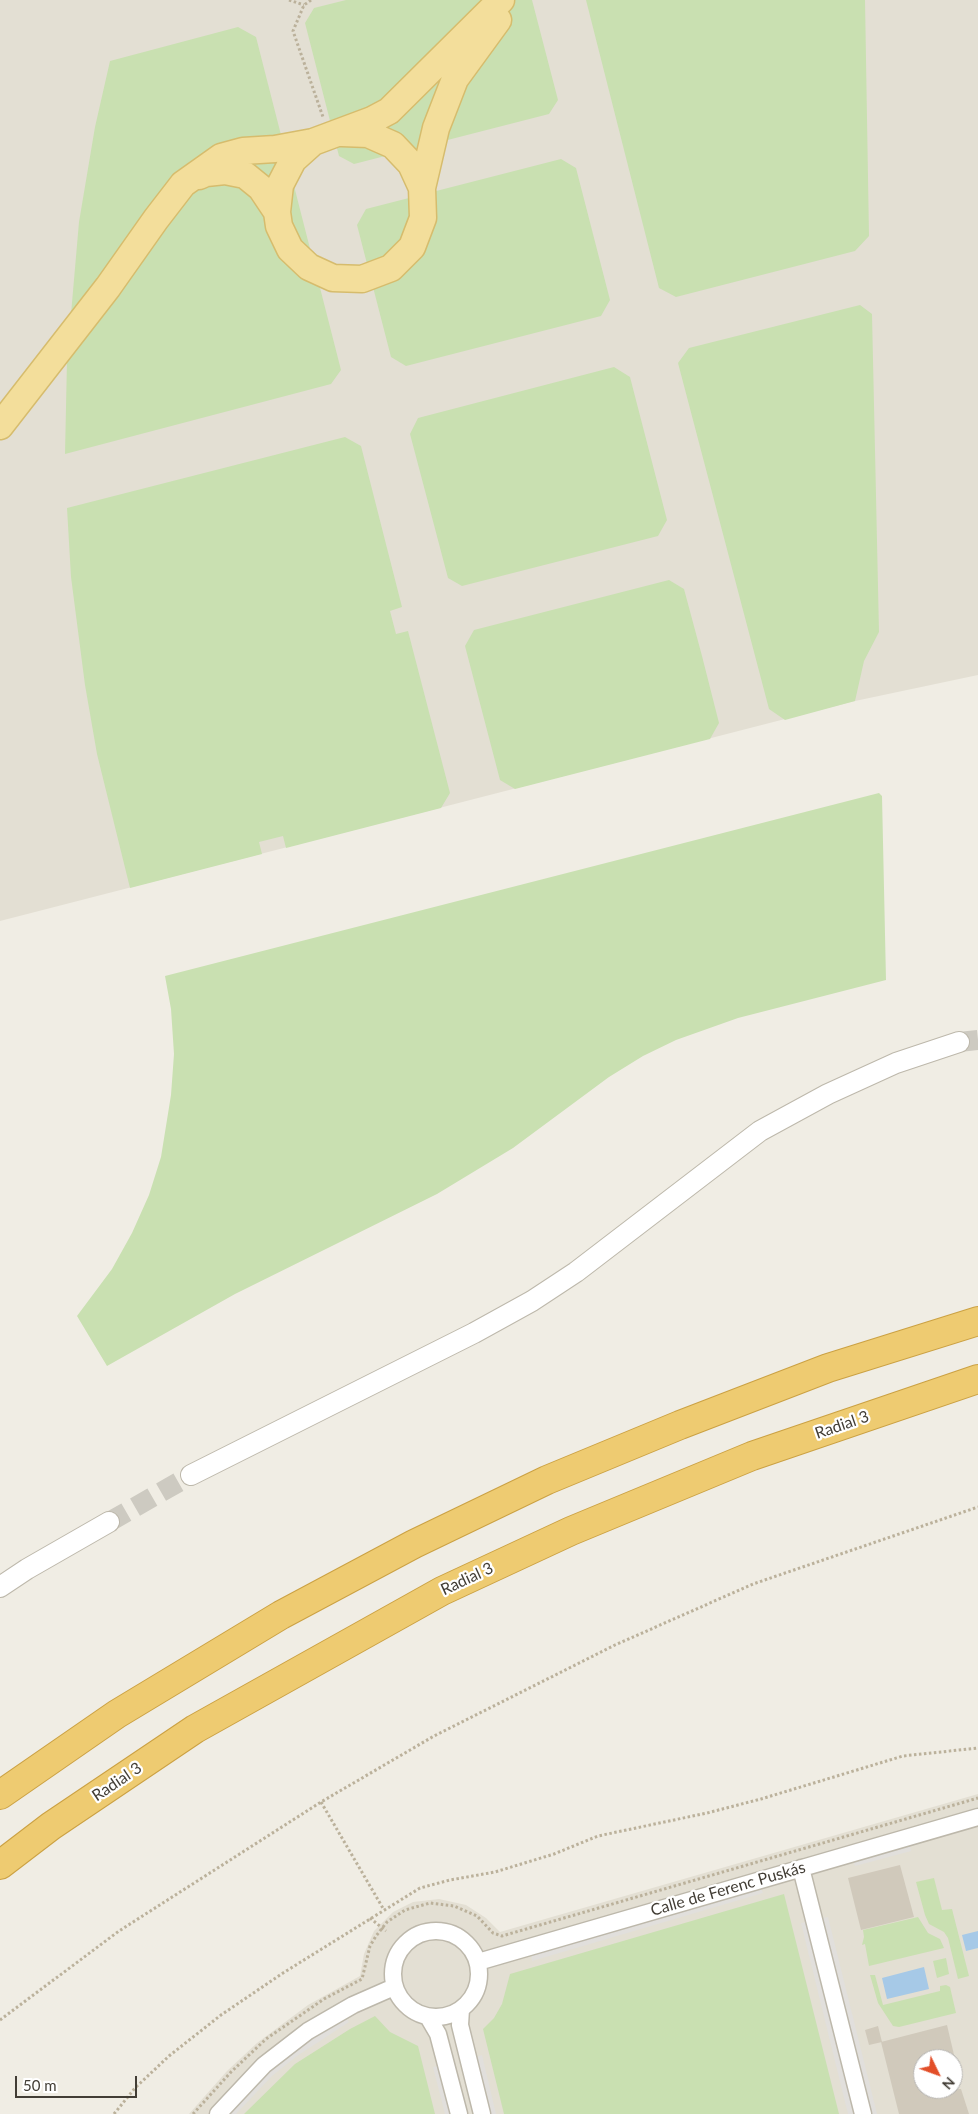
<!DOCTYPE html>
<html>
<head>
<meta charset="utf-8">
<style>
	body { margin:0 }
	#map { position:relative; width:978px; height:2114px; overflow:hidden; background:#f0ede4; font-family:Lato,sans-serif }
	canvas { display:block }
	.north { position:absolute; left:913px; top:2049px; width:50px; height:50px; box-sizing:border-box; background:#fff; border:1px solid #b3b1ae; border-radius:50%; rotate:132deg; font-size:14px; font-weight:700; line-height:20px; text-align:center; color:#423d35 }
	.north::after { content:''; display:block; margin:auto; width:18px; height:22px; background:#e24f29; clip-path:polygon(50% 0,100% 100%,50% 72%,0 100%) }
	.scale { position:absolute; left:15px; top:2076px; width:122px; height:22px; box-sizing:border-box; border:2px solid #423d35; border-top:0; padding-left:6px; font-size:15px; line-height:18px; white-space:nowrap; color:#423d35; -webkit-text-stroke:4px #fff; paint-order:stroke }
</style>
</head>
<body>
<div id="map">
<canvas width="978" height="2114"></canvas>
<div class="north">N</div>
<div class="scale">50 m</div>
</div>
<script>
const c = document.querySelector('canvas').getContext('2d');
c.lineJoin = 'round';
function fill(path, color) { c.fillStyle = color; c.fill(path, 'evenodd'); }
const toPath = rows => new Path2D(rows.map(r => 'M' + r).join(''));
function stroke(path, color, width, dash) { c.strokeStyle = color; c.lineWidth = width; c.lineCap = dash ? 'butt' : 'round'; c.setLineDash(dash || []); c.stroke(path); }
function label(font, color, halo, rows, align = 'center') {
  c.font = font + ' Lato,sans-serif'; c.lineWidth = 4.5; c.setLineDash([]); c.textBaseline = 'middle'; c.strokeStyle = halo; c.fillStyle = color; for (const [text, x, y, turn = 0] of rows) {
    c.save(); c.translate(x, y); c.rotate((+turn || 0) * Math.PI / 180); c.textAlign = isNaN(turn) ? turn : align; if (halo) c.strokeText(text, 0, 0); c.fillText(text, 0, 0); c.restore();
  }
}
fill(toPath([
	[0,0,978,0,978,675,855,701,0,921],
	[978,1794,978,2114,189,2114,227,2071,257,2043,308,2005,360,1976,364,1954,374,1931,393,1912,413,1902,439,1899,466,1905,486,1918,500,1932],
	[923,2059,953,2059,953,2089,923,2089]
]), '#e3dfd3');
fill(toPath([
	[346,0,532,0,558,100,549,114,354,164,339,156,305,23,314,8],
	[586,0,865,0,869,236,855,251,676,297,659,288],
	[238,27,256,37,341,370,331,384,65,454,67,360,79,222,95,127,110,61],
	[561,159,576,168,610,300,601,316,406,366,391,357,357,225,366,209],
	[860,305,872,314,879,632,864,661,855,701,785,720,769,709,678,363,689,348],
	[614,367,630,377,667,520,658,536,462,586,448,578,410,434,418,418],
	[345,437,361,446,402,607,390,611,396,634,408,631,450,793,441,808,286,848,283,836,259,842,262,854,130,888,97,754,85,685,71,577,67,508],
	[669,580,684,589,702,656,719,723,710,739,515,789,500,780,465,646,474,630],
	[879,793,882,796,886,980,738,1018,676,1040,643,1056,609,1077,513,1148,437,1194,235,1294,107,1366,77,1316,112,1269,132,1233,149,1195,161,1157,171,1095,174,1054,171,1009,165,976],
	[934,1878,942,1910,952,1909,969,1976,958,1979,948,1938,944,1932,929,1924,925,1915,916,1882],
	[784,1894,839,2114,504,2114,483,2029,494,2018,502,2004,510,1974],
	[918,1917,928,1933,940,1939,944,1948,869,1966,865,1944,862,1945,864,1937,863,1930],
	[946,1958,949,1974,937,1978,933,1961],
	[870,1975,875,1975,883,2005,940,1991,940,1986,946,1985,950,1987,956,2013,899,2027,893,2026,878,2003],
	[375,2016,390,2032,418,2046,435,2114,244,2114,295,2064,350,2029]
]), '#c9e0b1');
fill(toPath([
	[910,1845,911,1851,855,1866,853,1861],
	[761,1888,763,1893,532,1961,531,1955],
	[828,1917,877,2114,871,2114,823,1918],
	[806,1922,854,2114,848,2114,801,1923],
	[346,2017,349,2022,297,2056,272,2076,236,2114,229,2114,252,2088,293,2051],
	[482,2055,496,2114,490,2114,476,2057],
	[438,2066,450,2114,445,2114,433,2067]
]), '#e1dfdc');
fill(toPath([
	[978,1931,978,1948,966,1951,962,1935],
	[924,1967,929,1989,887,1999,882,1978]
]), '#a6c9e7');
fill(toPath([
	[900,1865,914,1917,861,1930,848,1878],
	[947,2025,955,2059,923,2059,923,2066,920,2067,923,2089,961,2089,969,2114,899,2114,881,2042],
	[878,2026,882,2042,869,2045,865,2030]
]), '#d0c9bb');
stroke(toPath([
	[959,1042,978,1040],
	[109,1522,191,1475]
]), '#cdcac1', 20, [20, 10]);
const minor = toPath([
	[801,1868,863,2114],
	'393 1974a43 43 0 1 1 86 0a43 43 0 1 1-86 0Z',
	[478,1962,978,1817],
	[461,2009,460,2025,482,2114],
	[428,2017,438,2034,459,2114],
	[218,2114,264,2065,308,2031,353,2005,394,1987]
]);
const tertiary = toPath([
	[191,1475,474,1333,532,1301,576,1272,760,1131,828,1094,896,1063,959,1042],
	[0,1587,27,1569,109,1522]
]);
const primary = toPath([
	[342,133,368,134,393,145,411,164,422,188],
	[313,142,293,160,280,185,277,212,279,226,290,249,309,267,333,278,362,279,391,268,412,247,423,218,422,188,436,128,455,79,498,20],
	[199,176,206,173,225,171,245,175,261,188,277,212],
	[0,426,108,287,156,219,183,184,221,157,243,151,275,149,313,142,372,120,389,111,501,0]
]);
const motorway = toPath([
	[0,1795,117,1714,281,1615,414,1544,547,1480,680,1425,828,1368,978,1321],
	[0,1865,51,1826,195,1729,442,1591,571,1531,752,1456,978,1379]
]);
stroke(minor, '#bdb8ab', 19);
stroke(tertiary, '#bdb8ab', 22);
stroke(primary, '#d6bc6d', 29);
stroke(motorway, '#cba143', 30);
stroke(toPath([
	[289,0,304,5],
	[311,0,304,5,293,31,323,117],
	[321,1802,384,1910],
	[370,1918,386,1931],
	[0,2020,119,1931,321,1802,434,1736,615,1645,753,1584,978,1507],
	[114,2114,135,2088,169,2056,221,2015,283,1973,420,1888,450,1880,495,1872,554,1854,598,1836,707,1813,761,1799,903,1756,978,1748],
	[193,2114,231,2072,266,2039,324,1999,362,1979,370,1946,376,1936,387,1922,405,1910,430,1903,454,1906,477,1916,493,1933,502,1936,978,1798]
]), '#bbb19b', 3, [2.5, 2.5]);
stroke(minor, '#fff', 16);
stroke(tertiary, '#fff', 20);
stroke(primary, '#f3de9b', 26);
stroke(motorway, '#eecb71', 28);
label('16px', '#423d35', '#fff', [
	["Radial 3",842,1425,-19],
	["Radial 3",467,1579,-25],
	["Radial 3",117,1782,-34],
	["Calle de Ferenc Puskás",728,1889,-16]
]);
</script>
</body>
</html>
